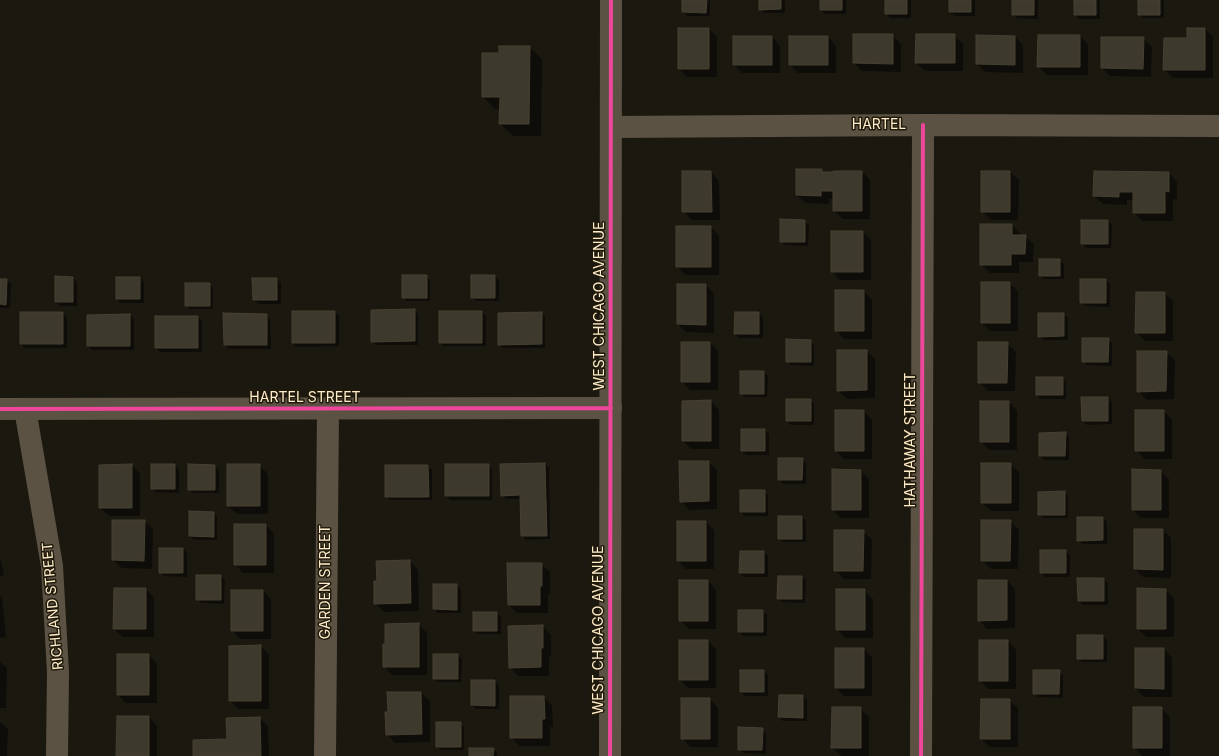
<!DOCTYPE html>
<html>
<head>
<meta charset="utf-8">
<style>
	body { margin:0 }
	canvas { display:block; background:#1b1810 }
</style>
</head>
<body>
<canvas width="1219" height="756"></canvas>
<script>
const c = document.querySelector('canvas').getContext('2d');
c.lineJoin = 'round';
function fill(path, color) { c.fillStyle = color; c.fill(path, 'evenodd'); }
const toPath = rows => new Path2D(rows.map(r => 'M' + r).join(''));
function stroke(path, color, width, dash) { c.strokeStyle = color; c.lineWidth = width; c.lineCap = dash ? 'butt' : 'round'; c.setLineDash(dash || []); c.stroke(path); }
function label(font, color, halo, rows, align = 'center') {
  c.font = font + ' Inter,sans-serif'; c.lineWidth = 3; c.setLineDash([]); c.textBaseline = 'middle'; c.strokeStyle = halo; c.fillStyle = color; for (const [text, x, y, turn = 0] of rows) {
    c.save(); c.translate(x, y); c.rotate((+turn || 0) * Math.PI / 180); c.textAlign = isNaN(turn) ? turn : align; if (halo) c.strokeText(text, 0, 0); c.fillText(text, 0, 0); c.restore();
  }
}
fill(toPath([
	[683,0,710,0,710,16,687,16,683,12],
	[760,0,785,0,785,13,764,13,760,9],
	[821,0,846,0,846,14,825,14,821,10],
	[886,0,911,0,911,18,890,18,886,14],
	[950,0,975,0,975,16,954,16,950,12],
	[1013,0,1038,0,1038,19,1017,18,1013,14],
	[1075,0,1100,0,1100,19,1079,19,1075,15],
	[1139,0,1164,0,1164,18,1143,18,1139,14],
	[709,29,717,37,717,77,687,77,679,69],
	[1205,29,1213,37,1213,78,1173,78,1164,69],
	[892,35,901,44,901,72,862,71,854,63],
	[954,35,963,44,963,71,925,71,916,63],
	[977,36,1015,37,1023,45,1023,73,985,72,977,64],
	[1080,36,1088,45,1088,75,1047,75,1038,66],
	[734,37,772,37,780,46,780,73,742,73,734,65],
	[828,37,836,46,836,73,798,73,790,65],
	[1143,38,1152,47,1151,77,1110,76,1102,68],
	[529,47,542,59,541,136,513,136,500,124,501,109,495,109,483,97,500,54],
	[821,170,824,173,862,172,870,180,870,219,843,219,834,211,834,199,829,199,829,204,805,203,797,195],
	[683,172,711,172,719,181,720,220,692,220,683,211],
	[982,172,1010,172,1019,180,1018,220,991,220,982,211],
	[1169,173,1177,182,1177,200,1173,199,1173,221,1142,221,1134,212,1134,200,1127,200,1127,205,1103,204,1094,196],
	[804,221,809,225,808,246,785,245,781,241],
	[1108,221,1112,225,1111,248,1086,248,1082,244],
	[1012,225,1020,234,1020,236,1025,236,1034,244,1033,262,1019,262,1019,273,990,273,981,264],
	[711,227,719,236,719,275,685,275,677,266],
	[863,232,871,240,871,280,840,280,832,271],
	[1059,260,1064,264,1064,279,1044,279,1040,275],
	[426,276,430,280,430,301,407,301,403,297],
	[495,276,499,280,499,301,476,301,472,297],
	[73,278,77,282,77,306,60,306,56,302],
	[140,278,144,282,144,303,121,303,117,299],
	[253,279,277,279,281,283,281,304,258,304,254,300],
	[0,280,7,280,11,284,10,308,0,308],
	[1106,280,1110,284,1110,307,1085,306,1081,302],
	[1010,283,1018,292,1018,331,990,331,982,323],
	[209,284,213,288,213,309,190,309,186,305],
	[678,285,706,285,714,294,714,333,686,332,678,324],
	[864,291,872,300,872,339,844,339,836,330],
	[1164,293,1173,301,1173,341,1145,341,1136,332],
	[414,310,418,314,418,345,376,345,372,341],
	[335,312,339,316,339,346,297,347,293,343],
	[482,312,486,316,486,346,444,346,440,342],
	[63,313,67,317,67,348,25,348,21,344],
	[541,313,545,317,545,348,503,348,499,344],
	[736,313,759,313,763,317,763,338,739,338,735,334],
	[1064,314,1068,318,1068,340,1043,340,1039,336],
	[130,315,134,319,134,350,92,350,88,346,88,316],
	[266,315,270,319,271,349,229,349,225,345],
	[198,317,202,321,202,352,160,352,156,348],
	[1108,339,1112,343,1112,366,1087,365,1083,361],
	[810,341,814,345,814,366,791,365,787,361],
	[710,343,718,351,718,390,690,390,682,382],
	[1007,343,1016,352,1015,391,988,391,979,382],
	[866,351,875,359,875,398,847,399,838,390],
	[1166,352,1175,360,1174,399,1147,400,1138,391],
	[764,372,768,376,767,397,745,397,741,393],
	[1062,378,1066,382,1066,399,1041,399,1037,395],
	[1108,398,1112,402,1112,424,1087,425,1083,421],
	[810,400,814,404,814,425,791,425,787,421],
	[711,401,719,410,719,449,691,449,683,441],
	[1009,402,1017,411,1017,450,989,450,981,441],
	[864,411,872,420,872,459,844,459,836,451],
	[1136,411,1164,411,1172,420,1172,459,1145,459,1136,450],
	[765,430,769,434,769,455,746,455,742,451],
	[1065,433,1069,437,1069,460,1044,460,1040,456],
	[802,459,806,463,806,484,783,484,779,480],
	[708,462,717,470,717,509,689,510,681,501],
	[545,464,549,468,550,539,526,540,522,536,521,499,506,499,502,495],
	[1010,464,1019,472,1019,511,991,511,982,503],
	[132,465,140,474,140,516,109,516,100,508],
	[175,465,179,469,179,493,156,492,152,488],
	[228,465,259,465,268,474,268,514,237,514,228,506],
	[488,465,492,469,492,500,450,500,446,496],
	[215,466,219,470,219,493,193,493,189,489],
	[428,466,432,470,432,500,390,500,386,496],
	[861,471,869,479,869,518,841,518,833,510],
	[1160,471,1169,479,1169,518,1141,518,1133,510],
	[764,491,768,495,768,516,745,516,741,512],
	[1064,492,1068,496,1068,518,1043,518,1039,514],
	[190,512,213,513,217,517,217,540,194,540,190,536],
	[802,517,806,521,806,542,783,542,779,538],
	[1103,518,1107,522,1107,544,1082,544,1078,540],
	[144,521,153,529,152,569,121,568,113,560],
	[1010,521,1019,530,1018,569,991,569,982,560],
	[706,522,714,530,714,569,686,569,678,561],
	[266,525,274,534,274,573,243,573,235,564],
	[1135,530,1163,530,1171,538,1171,578,1143,577,1135,569],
	[863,531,872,540,871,579,844,579,835,570],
	[183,549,187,553,187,577,164,576,160,572],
	[1041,551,1066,551,1070,555,1070,577,1045,577,1041,573],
	[764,552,768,556,768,577,744,577,740,573],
	[0,557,4,575,0,576],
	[410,561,418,570,419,611,384,612,375,603],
	[541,564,550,572,550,594,548,594,548,613,517,613,509,605],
	[221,576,225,580,224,604,201,603,197,599],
	[802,577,806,581,805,603,782,602,778,598],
	[1103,579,1108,583,1108,605,1083,605,1079,601],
	[708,581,716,590,716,629,689,629,680,620],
	[1007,581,1015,589,1015,628,987,629,979,620],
	[457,585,461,589,461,613,438,613,434,609],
	[146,589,154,598,154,637,123,637,114,629],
	[864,590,873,599,873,638,845,638,837,629],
	[1165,590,1174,598,1174,637,1146,637,1138,629],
	[232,591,263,591,271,599,271,639,240,639,232,630],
	[0,596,2,598,6,637,0,638],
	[763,611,767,615,767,636,743,636,739,632],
	[497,613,501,617,501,634,478,634,474,630],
	[418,624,427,633,427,675,392,675,384,666],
	[543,626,551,635,551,656,549,657,549,676,518,676,510,667,509,627],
	[1103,636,1107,640,1107,662,1082,662,1078,658],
	[708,641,716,649,716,688,688,688,680,680],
	[1008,641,1016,650,1016,689,988,689,980,681],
	[261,646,269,655,269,709,238,709,230,700],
	[864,649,872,657,872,696,844,696,836,688],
	[1136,649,1164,649,1172,658,1172,697,1144,697,1136,688],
	[118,655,149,655,157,664,157,703,126,703,118,695],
	[458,655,462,659,461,682,438,682,434,678],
	[0,662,7,668,6,708,0,708],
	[764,671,768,675,768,696,745,696,741,692],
	[1059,671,1063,675,1063,698,1038,697,1034,693],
	[472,681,495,681,499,685,499,709,476,709,472,705],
	[388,693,421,693,430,701,430,742,395,743,387,734,389,713],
	[780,696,803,696,807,700,807,721,783,721,779,717],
	[544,697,552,705,553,727,550,727,550,746,520,746,511,738],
	[710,699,718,708,718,747,690,747,682,738],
	[1009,700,1018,708,1018,747,990,747,981,739],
	[860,708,869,717,869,756,841,756,832,747],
	[1161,708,1170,717,1170,756,1142,756,1134,747],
	[149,717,157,726,157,756,117,756],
	[259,718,268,726,269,756,194,756,228,740],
	[0,722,8,729,7,756,0,756],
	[460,723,464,727,464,750,441,750,437,746],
	[762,729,766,733,766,754,743,753,739,749],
	[493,749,497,753,497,756,470,756]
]), '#0007');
const building = toPath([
	[682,0,707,0,706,13,682,12,682,0],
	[759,0,781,0,781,9,759,10,759,0],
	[820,0,842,0,842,10,820,10,820,0],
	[885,0,907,0,907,14,885,14,885,0],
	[949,0,971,0,971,12,949,12,949,0],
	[1012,0,1034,0,1034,15,1012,15,1012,0],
	[1074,0,1096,0,1096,15,1074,15,1074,0],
	[1138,0,1160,0,1160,15,1138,15,1138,0],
	[678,28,709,28,709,69,678,69,678,28],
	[1187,28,1205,28,1205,70,1163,70,1164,38,1187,38,1187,28],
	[853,34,893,34,893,64,853,63,853,34],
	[916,34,955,34,955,63,915,63,916,34],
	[976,35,1015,36,1015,65,976,64,976,35],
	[1038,35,1080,35,1080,67,1037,67,1038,35],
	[733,36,772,36,772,65,733,65,733,36],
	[789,36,828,36,828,65,789,65,789,36],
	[1101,37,1144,37,1143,69,1101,68,1101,37],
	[499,46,530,46,529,124,499,124,500,97,482,97,482,53,499,53,499,46],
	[796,169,822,169,822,172,833,172,833,171,862,171,862,211,833,211,833,191,821,191,821,196,796,195,796,169],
	[682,171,711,171,712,212,682,212,682,171],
	[981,171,1010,171,1010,212,981,212,981,171],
	[1094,171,1169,172,1169,192,1165,191,1165,213,1133,213,1133,192,1119,192,1119,197,1093,196,1094,171],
	[780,219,805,220,805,242,780,242,780,219],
	[1081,220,1108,220,1108,244,1081,244,1081,220],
	[980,224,1012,224,1012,235,1026,235,1025,254,1011,254,1011,265,980,265,980,224],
	[676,226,711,226,711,267,676,267,676,226],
	[831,231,863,231,863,272,831,272,831,231],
	[1039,259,1060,259,1060,276,1039,276,1039,259],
	[402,275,427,275,427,298,402,298,402,275],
	[471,275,495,275,495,298,471,298,471,275],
	[55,276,73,277,73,302,55,302,55,276],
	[116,277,140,277,140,299,116,299,116,277],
	[252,278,277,278,277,300,253,300,252,278],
	[0,279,7,279,6,305,0,304,0,279],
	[1080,279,1106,279,1106,303,1080,303,1080,279],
	[981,282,1010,282,1010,323,981,323,981,282],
	[185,283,210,283,210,306,185,306,185,283],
	[677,284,706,284,706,325,677,324,677,284],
	[835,290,864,290,864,331,835,331,835,290],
	[1136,292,1165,292,1165,333,1135,333,1136,292],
	[415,309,415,341,371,342,371,310,415,309],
	[292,311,335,311,335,343,292,343,292,311],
	[439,311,482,311,482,343,439,343,439,311],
	[20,312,63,312,63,344,20,344,20,312],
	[542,312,542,344,498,345,498,313,542,312],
	[735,312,759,312,759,334,734,334,735,312],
	[223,313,267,314,267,345,224,345,223,313],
	[1038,313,1064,313,1064,336,1038,337,1038,313],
	[130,314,130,346,87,346,87,315,130,314],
	[155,316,198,316,198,348,155,348,155,316],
	[1082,338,1109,338,1108,362,1082,362,1082,338],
	[786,339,811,340,811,362,786,362,786,339],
	[681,342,710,342,710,382,681,382,681,342],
	[978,342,1008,342,1007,383,978,383,978,342],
	[837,350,867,350,867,390,837,391,837,350],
	[1137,351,1167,351,1166,391,1137,392,1137,351],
	[740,371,764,371,764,394,740,394,740,371],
	[1036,377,1063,377,1063,395,1036,395,1036,377],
	[1081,397,1108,397,1108,421,1082,421,1081,397],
	[786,399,811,399,811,421,786,421,786,399],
	[711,400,711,441,682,441,682,401,711,400],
	[980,401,1009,401,1009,442,980,442,980,401],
	[835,410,864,410,864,451,835,451,835,410],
	[1135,410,1164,410,1164,451,1135,451,1135,410],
	[741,429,765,429,765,451,741,451,741,429],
	[1066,432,1065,456,1039,456,1039,433,1066,432],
	[778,458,803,458,802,480,778,480,778,458],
	[679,461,709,461,709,501,680,502,679,461],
	[545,463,547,536,521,536,520,495,501,496,500,464,545,463],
	[981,463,1011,463,1011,503,981,503,981,463],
	[132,464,132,508,99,508,99,465,132,464],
	[151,464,175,464,175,489,151,489,151,464],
	[188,464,215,465,215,490,188,490,188,464],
	[227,464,260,464,260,506,227,506,227,464],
	[445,464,489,464,489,496,445,496,445,464],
	[385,465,428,465,429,497,385,497,385,465],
	[832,469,861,470,861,510,832,510,832,469],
	[1132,469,1161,470,1161,510,1132,510,1132,469],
	[740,490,765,490,765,512,740,512,740,490],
	[1065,491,1065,515,1038,515,1038,492,1065,491],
	[189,511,214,512,214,537,189,536,189,511],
	[778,516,802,516,802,539,778,539,778,516],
	[1077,517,1103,517,1103,540,1077,541,1077,517],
	[112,520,145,520,144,561,112,560,112,520],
	[981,520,1011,520,1010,561,981,561,981,520],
	[677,521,706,521,706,561,677,561,677,521],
	[234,524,266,524,266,565,234,565,234,524],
	[1134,529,1163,529,1163,570,1134,569,1134,529],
	[834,530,864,530,863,571,834,571,834,530],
	[159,548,183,548,183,573,159,573,159,548],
	[1040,550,1066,550,1066,573,1040,573,1040,550],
	[740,551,764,551,764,573,739,573,740,551],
	[410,560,411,603,374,604,374,581,377,581,376,561,410,560],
	[507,563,542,563,542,586,540,586,540,605,508,605,507,563],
	[196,575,221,575,221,600,196,600,196,575],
	[778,576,802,576,802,599,777,599,778,576],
	[1077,578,1104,578,1104,601,1078,601,1077,578],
	[679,580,708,580,708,621,679,621,679,580],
	[978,580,1007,580,1007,620,978,621,978,580],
	[433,584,457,584,457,610,433,609,433,584],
	[114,588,146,588,146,629,113,629,114,588],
	[1137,588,1166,589,1166,629,1137,629,1137,588],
	[836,589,865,589,865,630,836,630,836,589],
	[231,590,263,590,263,631,231,631,231,590],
	[738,610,763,610,763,632,738,632,738,610],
	[473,612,497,612,497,631,473,631,473,612],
	[419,623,419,667,383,667,383,644,385,644,385,624,419,623],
	[543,625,543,648,541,648,541,667,509,668,508,626,543,625],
	[1077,635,1103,635,1103,659,1077,659,1077,635],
	[679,640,708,640,708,680,679,680,679,640],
	[979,640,1008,640,1008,681,979,681,979,640],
	[261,645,261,701,229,701,229,646,261,645],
	[835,648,864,648,864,688,835,688,835,648],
	[1135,648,1164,648,1164,689,1135,688,1135,648],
	[117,654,149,654,149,695,117,695,117,654],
	[433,654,458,654,458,679,433,679,433,654],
	[740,670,764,670,764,692,740,692,740,670],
	[1033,670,1060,670,1059,694,1033,694,1033,670],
	[471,680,495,680,495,706,471,705,471,680],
	[387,692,421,692,422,734,386,735,385,712,388,712,387,692],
	[779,695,803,695,803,718,778,717,779,695],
	[510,696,544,696,545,719,542,719,542,738,510,738,510,696],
	[681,698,710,698,710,739,681,739,681,698],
	[981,699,1010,699,1010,739,980,739,981,699],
	[832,707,861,707,861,748,831,748,832,707],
	[1133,707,1162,707,1162,748,1133,748,1133,707],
	[117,716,149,716,149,756,116,756,117,716],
	[260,717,261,756,193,756,193,740,227,739,226,718,260,717],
	[436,722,461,722,461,747,436,747,436,722],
	[738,727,763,728,762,750,738,750,738,727],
	[469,748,494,748,493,756,469,756,469,748]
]);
fill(building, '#3e392d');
stroke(building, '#474031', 1);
stroke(toPath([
	[611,127,923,125,1219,126],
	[0,409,611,408],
	[25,409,52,566,58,672,57,756],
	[325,756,328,409],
	[921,756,923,125]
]), '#5c5244', 22);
stroke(toPath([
	[610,756,611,0]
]), '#5c5244', 22);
stroke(toPath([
	[0,409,611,408],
	[610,756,611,0],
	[921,756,923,125]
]), '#ed469a', 4);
label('14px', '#ffecca', '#201a0b', [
	["HARTEL",879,125],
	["WEST CHICAGO AVENUE",600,306,-90],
	["HARTEL STREET",305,398],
	["HATHAWAY STREET",911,440,-90],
	["GARDEN STREET",326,582,-90],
	["RICHLAND STREET",53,606,-95],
	["WEST CHICAGO AVENUE",599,630,-90]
]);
</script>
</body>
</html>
